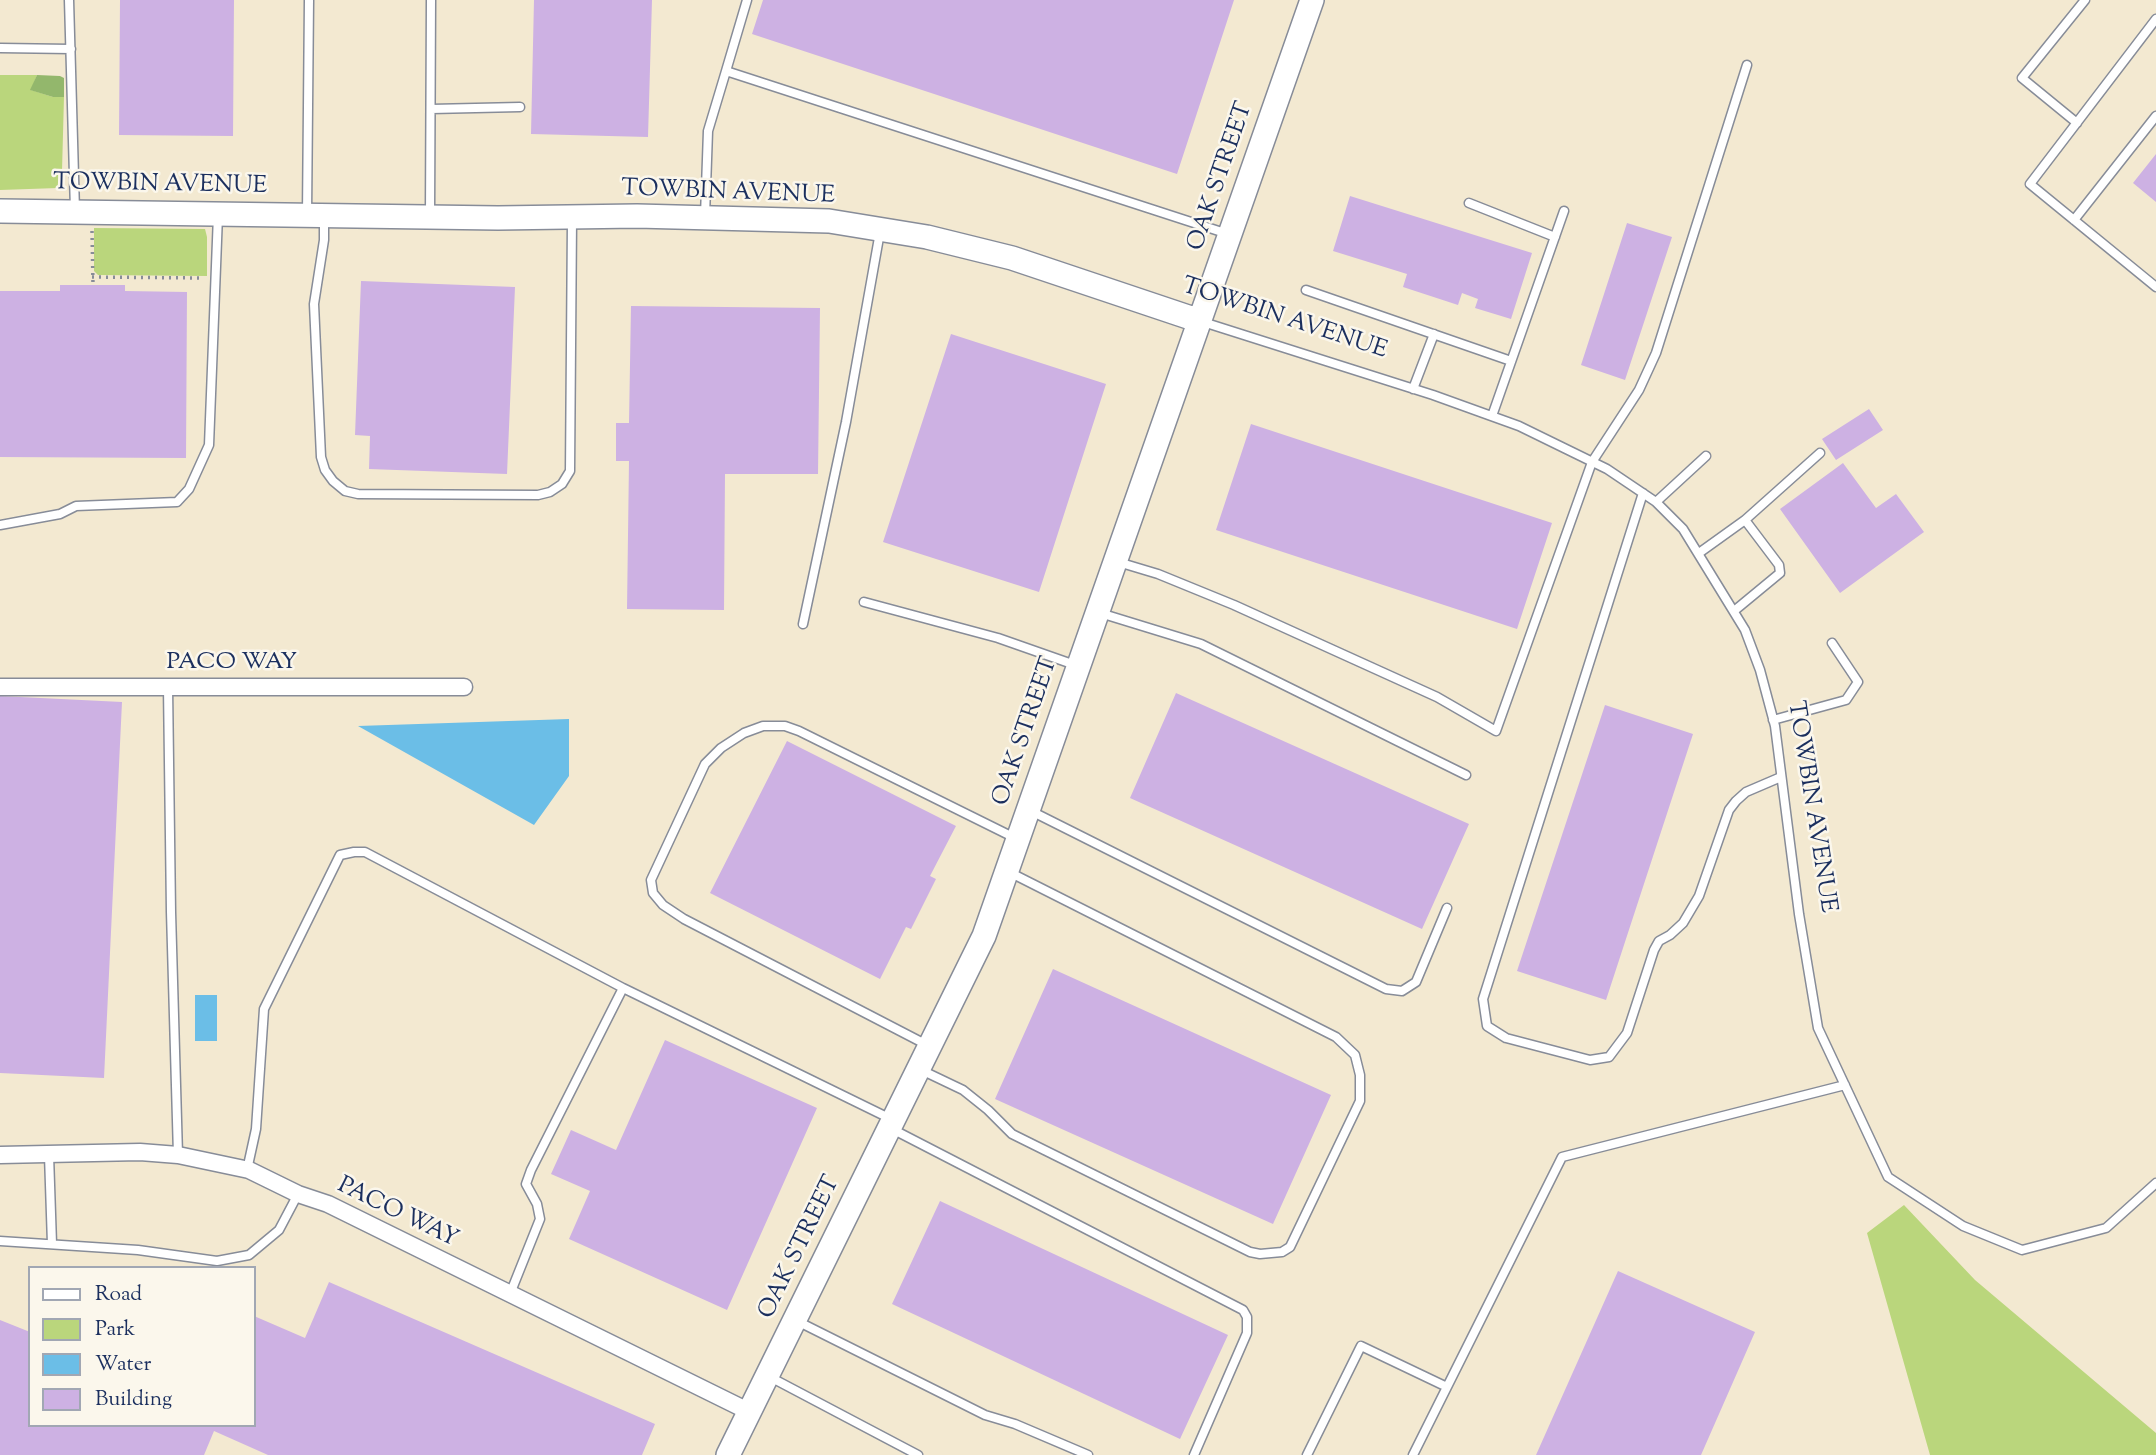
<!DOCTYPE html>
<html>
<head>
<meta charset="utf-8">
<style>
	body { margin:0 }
	#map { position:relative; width:2156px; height:1455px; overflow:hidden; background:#f3e9d1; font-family:"Sorts Mill Goudy",serif }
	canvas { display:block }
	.legend { position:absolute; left:28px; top:1266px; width:228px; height:161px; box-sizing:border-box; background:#fbf7ec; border:2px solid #a1a7b3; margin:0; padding:9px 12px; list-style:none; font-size:21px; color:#1b2f5e }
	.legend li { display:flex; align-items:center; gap:14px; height:35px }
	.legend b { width:35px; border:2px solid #a1a7b3 }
</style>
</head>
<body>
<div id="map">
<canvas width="2156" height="1455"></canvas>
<ul class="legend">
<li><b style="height:9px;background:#fff"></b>Road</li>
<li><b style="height:19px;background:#bad67c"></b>Park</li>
<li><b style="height:19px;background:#6bbee7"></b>Water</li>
<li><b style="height:19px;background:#cdb1e3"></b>Building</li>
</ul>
</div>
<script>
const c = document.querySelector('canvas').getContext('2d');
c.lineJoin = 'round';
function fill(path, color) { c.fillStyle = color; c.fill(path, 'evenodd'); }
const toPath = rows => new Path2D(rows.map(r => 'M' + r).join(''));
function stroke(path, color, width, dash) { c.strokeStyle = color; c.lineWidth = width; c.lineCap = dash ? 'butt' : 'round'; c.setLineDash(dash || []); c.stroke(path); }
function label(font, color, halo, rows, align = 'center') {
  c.font = font + ' "Sorts Mill Goudy",serif'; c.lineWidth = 5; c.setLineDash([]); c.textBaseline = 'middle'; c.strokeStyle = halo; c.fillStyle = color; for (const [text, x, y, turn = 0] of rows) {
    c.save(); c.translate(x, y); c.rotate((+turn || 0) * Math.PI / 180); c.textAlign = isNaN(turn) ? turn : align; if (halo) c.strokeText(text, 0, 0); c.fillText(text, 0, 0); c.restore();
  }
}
fill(toPath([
	[0,75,37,75,31,90,53,97,64,97,62,171,61,182,58,188,0,190],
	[94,228,205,229,207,237,207,276,98,275,94,271],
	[1904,1205,1975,1280,2156,1433,2156,1455,1930,1455,1867,1233]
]), '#bad67c');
fill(toPath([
	[37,75,60,76,64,78,64,97,53,97,30,90]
]), '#93b76c');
fill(toPath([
	[569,719,569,776,534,825,358,726],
	[195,995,217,995,217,1041,195,1041]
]), '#6bbee7');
fill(toPath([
	[120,0,234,0,233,136,119,135],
	[534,0,652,0,648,137,531,134],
	[763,0,1234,0,1177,174,752,34],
	[2156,154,2156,202,2133,183],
	[1350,196,1532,253,1511,319,1475,308,1478,299,1462,293,1458,305,1403,287,1407,274,1333,251],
	[1627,223,1672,237,1625,380,1581,365],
	[361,281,515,287,507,474,369,469,370,436,355,435],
	[60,285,125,285,125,291,187,292,186,458,0,457,0,291,60,291],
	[631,306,820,308,818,474,725,474,724,610,627,609,629,461,616,461,616,423,629,423],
	[951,334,1106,384,1039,592,883,542],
	[1869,409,1883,430,1836,460,1822,439],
	[1251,424,1552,523,1517,629,1216,530],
	[1843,463,1876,508,1896,494,1924,532,1840,593,1780,509],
	[1176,693,1469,824,1422,929,1130,798],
	[0,696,122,702,104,1078,0,1073],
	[1605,705,1693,734,1606,1000,1517,971],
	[787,741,956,826,930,876,936,879,911,929,906,927,880,979,710,893],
	[1053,969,1331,1095,1273,1224,995,1099],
	[665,1040,817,1108,727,1310,569,1239,590,1191,551,1174,571,1130,616,1150],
	[940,1201,1228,1335,1180,1439,892,1304],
	[1618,1271,1755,1332,1701,1455,1536,1455],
	[329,1282,655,1424,642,1455,268,1455,214,1431,204,1455,0,1455,0,1320,30,1332,30,1425,254,1425,254,1316,305,1338]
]), '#cdb1e3');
const lane = toPath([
	[69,0,75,211],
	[747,0,726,71,1228,234],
	[2156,19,2030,184,2156,287],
	[0,48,71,49],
	[431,109,520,107],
	[2077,123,2022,78,2085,0],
	[1469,203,1555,237],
	[307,214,309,0],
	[430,214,431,0],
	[324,216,324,240,314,304,321,457,325,470,333,481,345,491,358,494,538,495,550,492,562,484,570,471,572,220],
	[705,216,708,131,726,71],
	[2074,220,2156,116],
	[1306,290,1511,361],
	[1203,322,1433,395,1519,426,1607,469,1656,502,1683,529,1745,630,1760,670,1775,726,1799,914,1818,1028,1888,1177,1963,1226,2022,1250,2106,1228,2156,1183],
	[1413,389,1434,334],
	[1492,416,1564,211],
	[1643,493,1483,999,1487,1026,1506,1038,1590,1060,1609,1057,1627,1033,1654,950,1659,941,1670,935,1683,923,1699,896,1729,810,1736,801,1746,792,1781,777],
	[1656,502,1706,456],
	[0,525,60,514,76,506,177,502,189,489,209,445,218,215],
	[1699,553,1745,520,1820,453],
	[1118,562,1158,574,1234,605,1437,697,1496,731,1592,462,1639,390,1656,353,1747,65],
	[864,602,998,638,1075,665],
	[1734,611,1780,573,1779,565,1745,520],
	[1100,613,1201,644,1466,775],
	[803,624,846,422,880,232],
	[168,687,171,912,178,1155],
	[1773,720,1846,700,1858,682,1832,643],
	[1031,811,1386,989,1402,991,1416,982,1447,908],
	[929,1046,684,919,663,905,653,893,651,880,705,764,721,748,744,733,763,726,785,726,799,731,1015,838],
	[919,1069,963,1090,988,1110,1012,1134,1250,1252,1260,1254,1282,1252,1290,1247,1360,1101,1360,1075,1355,1055,1336,1037,1009,872],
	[892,1129,1243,1310,1247,1317,1247,1333,1194,1455],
	[49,1155,52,1244],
	[247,1170,256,1129,264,1009,340,855,354,852,365,852,623,988,891,1119],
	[0,1241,138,1250,217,1261,249,1255,279,1230,298,1194],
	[510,1294,540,1219,537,1204,526,1184,531,1170,623,988],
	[795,1320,985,1415,1015,1424,1088,1455],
	[770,1377,918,1455],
	[1307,1455,1361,1346,1447,1387],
	[1413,1455,1562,1157,1845,1085]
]);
const street = toPath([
	[0,687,464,687],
	[0,1155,140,1152,178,1155,249,1170,298,1194,328,1204,750,1412]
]);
const secondary = toPath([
	[0,211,498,218,637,216,829,221,927,237,1012,258,1200,321],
	[728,1455,984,936,1312,0]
]);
stroke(lane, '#878c98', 11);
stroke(street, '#878c98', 19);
stroke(secondary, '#878c98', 26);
stroke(toPath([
	[92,231,93,285],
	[92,277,202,278]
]), '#878c98', 3.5, [2, 5]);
stroke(lane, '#fff', 8);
stroke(street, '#fff', 16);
stroke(secondary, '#fff', 23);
label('24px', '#1b2f5e', '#fbf7ec', [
	["OAK STREET",1222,177,-71],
	["TOWBIN AVENUE",160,186,1],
	["TOWBIN AVENUE",728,194,2],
	["TOWBIN AVENUE",1284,320,18],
	["PACO WAY",232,664],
	["OAK STREET",1027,732,-71],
	["TOWBIN AVENUE",1810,807,81],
	["PACO WAY",397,1214,26],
	["OAK STREET",801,1248,-64]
]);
</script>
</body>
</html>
